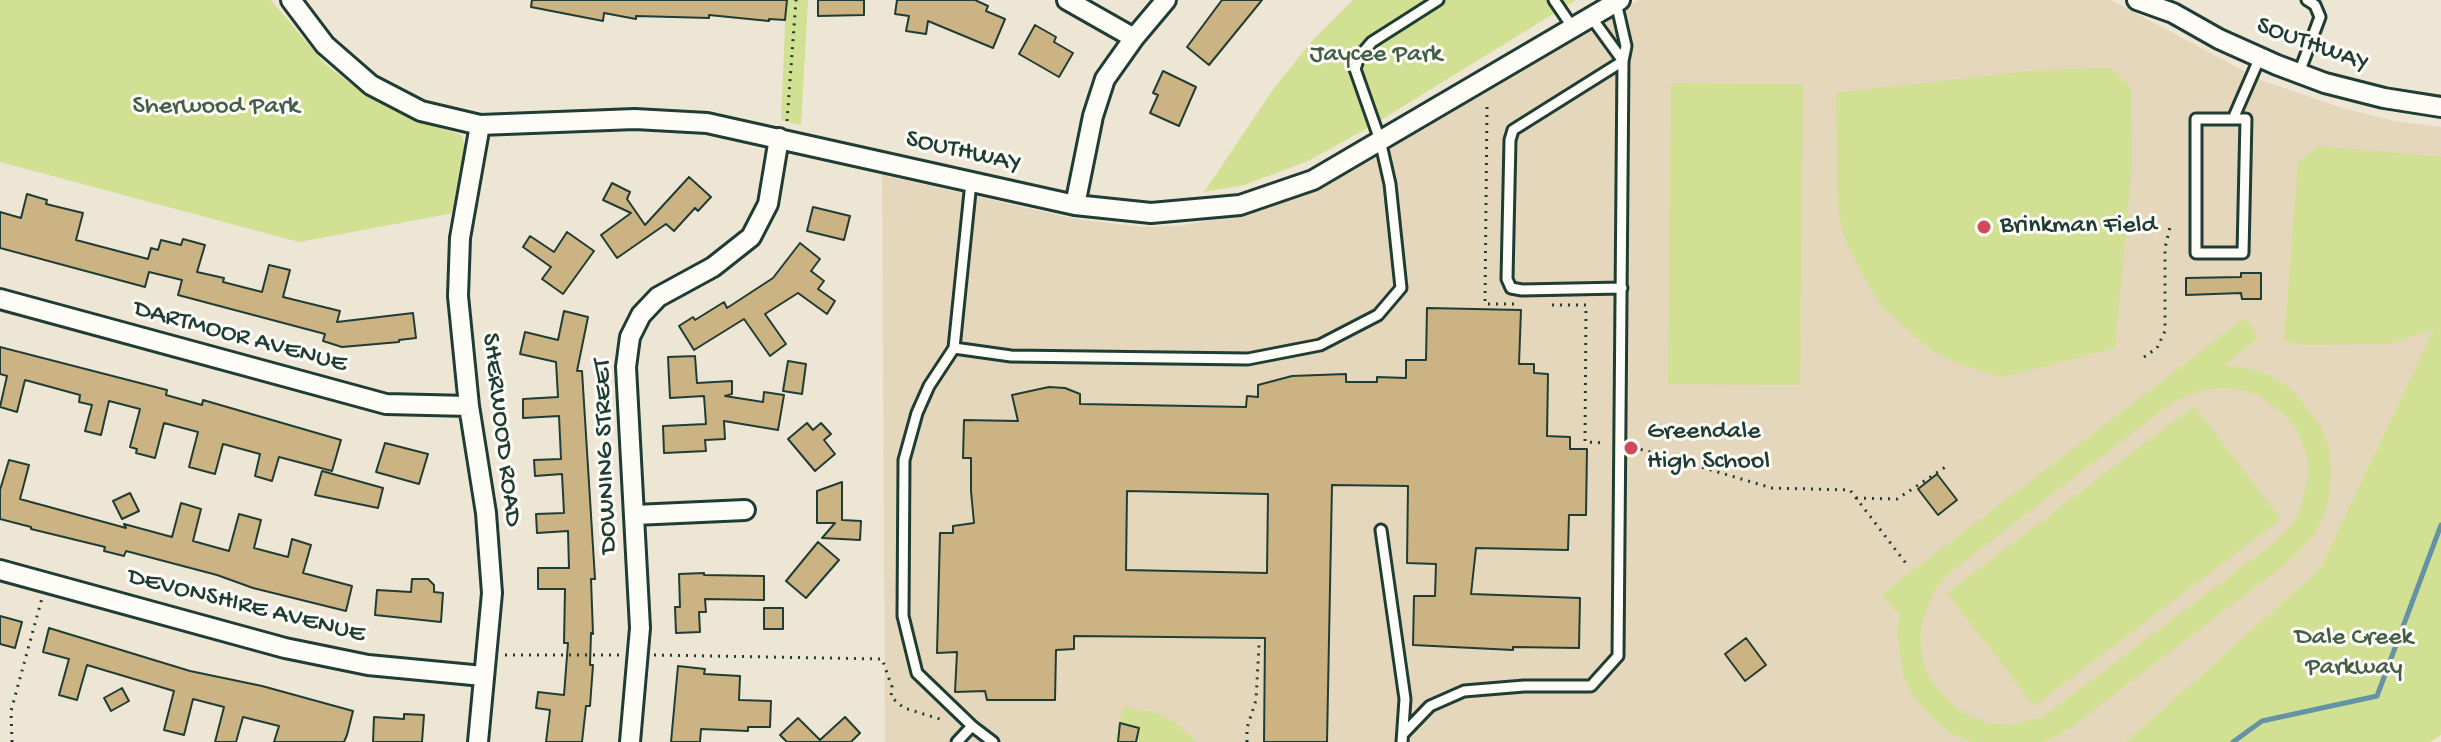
<!DOCTYPE html>
<html>
<head>
<meta charset="utf-8">
<style>
	body { margin:0 }
	canvas { display:block; background:#eee6d4 }
</style>
</head>
<body>
<canvas width="2441" height="742"></canvas>
<script>
const c = document.querySelector('canvas').getContext('2d');
c.lineJoin = 'round';
function fill(path, color) { c.fillStyle = color; c.fill(path, 'evenodd'); }
const toPath = rows => new Path2D(rows.map(r => 'M' + r).join(''));
function stroke(path, color, width, dash) { c.strokeStyle = color; c.lineWidth = width; c.lineCap = dash ? 'butt' : 'round'; c.setLineDash(dash || []); c.stroke(path); }
function label(font, color, halo, rows, align = 'center') {
  c.font = font + ' "Gochi Hand",sans-serif'; c.lineWidth = 6; c.setLineDash([]); c.textBaseline = 'middle'; c.strokeStyle = halo; c.fillStyle = color; for (const [text, x, y, turn = 0] of rows) {
    c.save(); c.translate(x, y); c.rotate((+turn || 0) * Math.PI / 180); c.textAlign = isNaN(turn) ? turn : align; if (halo) c.strokeText(text, 0, 0); c.fillText(text, 0, 0); c.restore();
  }
}
fill(toPath([
	[1639,0,2111,0,2261,80,2342,108,2395,121,2441,127,2441,315,2320,569,2126,742,885,742,882,175,1076,219,1142,227,1180,226,1263,210,1316,190,1356,169,1573,37]
]), '#e4d7bc');
fill(toPath([
	[0,0,271,0,324,63,351,84,387,107,414,119,462,135,466,151,465,163,454,213,299,242,0,162],
	[786,0,808,0,801,125,781,120],
	[1353,0,1576,0,1371,126,1308,161,1244,185,1204,192,1274,88,1311,42],
	[2111,68,2131,87,2132,161,2115,348,2002,377,1959,364,1931,350,1882,307,1860,271,1846,243,1838,211,1836,93,2038,70],
	[1671,83,1803,84,1800,385,1668,384],
	[2319,146,2441,157,2441,735,2430,742,2126,742,2320,569,2434,329,2389,344,2306,345,2284,341,2298,163],
	[2245,318,2259,337,2224,365,2260,371,2280,381,2295,393,2321,426,2328,446,2331,469,2330,489,2327,507,2313,537,2288,562,2071,727,2055,737,2042,742,1971,742,1949,732,1929,715,1914,697,1904,678,1897,634,1900,612,1897,613,1882,594],
	[2221,388,2243,390,2260,396,2287,417,2298,432,2305,450,2309,470,2301,509,2293,524,2274,543,2043,717,2008,725,1990,723,1971,717,1955,707,1932,682,1923,662,1920,641,1922,621,1936,588,1949,573,2171,403,2201,390],
	[2194,406,2281,519,2034,706,1947,593],
	[1123,708,1154,712,1174,722,1197,742,1115,742]
]), '#d2e093');
stroke(toPath([
	[2233,742,2262,721,2377,696,2441,525]
]), '#6493a6', 5);
const building = toPath([
	[532,0,787,0,785,20,769,19,769,21,709,15,709,18,636,16,636,19,604,13,603,21,531,7,532,0],
	[818,0,864,0,864,15,818,16,818,0],
	[897,0,975,0,988,6,986,11,1005,19,993,48,928,21,926,34,906,31,909,16,895,14,897,0],
	[1222,0,1262,0,1209,65,1187,47,1222,0],
	[1035,25,1056,37,1054,42,1073,53,1059,77,1019,54,1035,25],
	[1163,71,1196,87,1179,126,1150,113,1158,95,1153,93,1163,71],
	[689,177,711,197,698,211,695,208,674,231,666,224,617,258,601,235,631,213,603,200,612,183,630,192,627,199,645,225,689,177],
	[27,194,47,200,46,204,83,213,76,240,148,259,151,248,158,250,161,240,181,245,183,239,205,245,197,272,224,278,223,282,262,292,269,265,290,270,283,297,340,311,337,322,413,313,416,338,399,340,399,342,342,347,323,341,325,334,178,295,182,280,149,272,145,287,0,248,0,212,21,218,27,194],
	[813,207,850,216,844,240,807,231,813,207],
	[567,232,594,251,563,294,542,279,551,267,523,247,530,236,554,252,567,232],
	[800,243,820,259,811,271,824,281,818,289,835,301,827,314,798,293,765,314,786,344,770,356,744,319,694,350,679,326,693,317,695,320,724,302,727,308,773,278,800,243],
	[2241,273,2261,273,2261,299,2242,299,2241,293,2186,295,2186,278,2241,277,2241,273],
	[1427,308,1521,310,1519,364,1534,364,1534,373,1548,374,1547,436,1570,437,1570,449,1587,449,1586,515,1569,515,1568,550,1476,548,1471,594,1580,598,1579,648,1513,647,1513,650,1413,645,1414,596,1435,596,1436,564,1407,563,1408,486,1332,485,1327,742,1264,742,1265,638,1074,636,1074,649,1056,650,1055,700,987,700,985,691,955,692,957,652,937,653,940,533,953,533,953,526,974,523,971,491,971,458,963,458,964,420,1018,421,1012,395,1049,387,1065,388,1080,394,1080,404,1246,407,1247,396,1258,397,1258,385,1292,376,1346,374,1346,382,1377,382,1377,377,1406,378,1406,360,1426,360,1427,308],
	[1127,491,1268,494,1267,573,1126,570,1127,491],
	[564,311,588,317,577,371,582,371,595,579,591,579,593,634,591,633,590,665,593,665,590,706,586,706,582,742,546,742,550,710,536,708,538,692,564,695,568,643,564,643,565,589,538,589,538,568,569,568,568,531,537,533,536,514,564,513,562,474,535,476,534,460,561,459,559,416,523,418,523,399,558,397,556,362,520,354,525,332,558,340,564,311],
	[0,347,167,390,166,395,202,405,203,400,341,440,332,471,279,457,272,481,255,476,260,454,223,444,215,474,189,467,198,432,164,423,155,458,136,453,137,449,130,447,140,409,109,401,101,435,85,431,92,405,79,402,80,395,25,380,17,412,0,407,7,376,0,374,0,347],
	[695,356,697,383,732,381,732,394,725,396,763,402,764,392,784,395,778,430,724,421,725,439,705,440,706,451,664,453,663,426,706,424,704,396,670,398,668,357,695,356],
	[788,361,806,364,802,394,783,391,788,361],
	[807,423,813,430,821,423,831,434,824,440,835,454,815,471,788,439,807,423],
	[385,443,428,454,419,484,376,472,385,443],
	[9,460,29,465,20,499,126,528,124,524,172,537,181,503,201,509,193,541,229,551,239,514,261,520,254,548,288,557,292,539,311,545,303,573,352,586,346,611,253,588,217,575,126,551,124,556,104,551,105,547,31,529,31,527,0,519,0,490,9,460],
	[322,471,383,488,378,508,315,495,322,471],
	[1937,474,1957,500,1938,515,1918,489,1937,474],
	[842,482,842,520,861,521,860,540,822,538,835,523,817,523,817,491,842,482],
	[130,493,139,511,122,519,113,501,130,493],
	[818,542,839,560,806,598,786,581,818,542],
	[704,573,704,575,764,576,764,600,705,599,706,612,699,612,700,632,676,633,675,607,680,607,679,574,704,573],
	[412,579,428,579,434,585,434,592,443,593,441,622,375,615,377,590,411,592,412,579],
	[764,608,783,608,783,629,764,629,764,608],
	[0,616,22,622,15,648,0,644,0,616],
	[49,628,190,671,262,686,353,711,347,735,344,742,274,742,279,726,243,717,236,742,215,742,224,707,193,699,184,735,164,730,174,691,87,665,77,700,59,695,69,659,43,652,49,628],
	[1746,638,1766,665,1745,681,1725,654,1746,638],
	[678,666,705,669,704,674,740,676,739,700,771,701,770,727,748,727,748,731,701,729,700,742,671,742,678,666],
	[122,688,129,701,111,711,104,698,122,688],
	[404,714,424,715,422,742,373,742,374,717,404,719,404,714],
	[845,717,860,733,851,742,787,742,780,735,798,718,820,740,845,717],
	[1120,723,1139,728,1136,742,1118,742,1120,723]
]);
fill(building, '#ccb383');
stroke(building, '#1f3d34', 2);
const lane = toPath([
	[1554,0,1573,28],
	[1591,17,1623,61],
	[2299,73,2320,17,2315,5,2307,0],
	[2196,119,2246,119,2243,253,2196,253,2196,119],
	[2233,119,2260,57],
	[1622,288,1522,290,1511,288,1507,279,1510,140,1513,130,1623,61],
	[954,348,1011,356,1248,359,1320,345,1378,315,1401,288,1390,184,1380,140,1355,69,1359,57,1372,42,1438,0],
	[1381,530,1405,699,1402,742],
	[972,726,993,742],
	[1403,734,1430,706,1464,691,1524,686,1591,686,1618,656,1623,61,1626,46,1616,2],
	[957,742,972,726,917,673,903,616,904,460,917,413,929,386,954,348,971,182]
]);
const street = toPath([
	[291,0,325,45,371,85,421,111,480,125,635,119,707,123,1075,205,1151,213,1240,205,1313,180,1620,0],
	[1067,0,1134,38],
	[2137,0,2173,13,2219,39,2277,65,2325,83,2384,98,2441,107],
	[1075,205,1093,116,1105,79,1134,38,1166,0],
	[0,299,386,404,469,406],
	[635,515,745,510],
	[0,570,285,648,368,665,483,676],
	[478,742,492,593,486,513,469,406,458,296,460,238,480,125],
	[630,742,640,628,626,367,630,337,641,315,658,297,713,267,751,237,768,204,779,138]
]);
stroke(lane, '#1f3d34', 15);
stroke(street, '#1f3d34', 24);
stroke(toPath([
	[1487,107,1485,304,1516,304],
	[787,121,796,0],
	[1552,305,1586,305,1585,442,1606,443],
	[2144,357,2157,348,2165,331,2165,248,2170,227],
	[1633,447,1772,488,1850,490,1908,566],
	[1856,498,1897,499,1947,466],
	[505,655,621,655],
	[654,655,882,659,892,687,891,697,904,708,943,720],
	[12,742,11,711,42,598],
	[1247,742,1247,728,1256,700,1259,645]
]), '#1f3d34', 3, [2, 6]);
stroke(lane, '#fdfcf7', 9);
stroke(street, '#fdfcf7', 18);
for (const [x, y, r, color] of [
	[1984,227,8,"#d1495b"],
	[1631,448,8,"#d1495b"]
]) { const dot = new Path2D(); dot.arc(x, y, r, 0, 2 * Math.PI); c.fillStyle = color; c.fill(dot); stroke(dot, '#fdfcf7', 3); }
label('26px', '#1f3d34', '#fdfcf7', [
	["SOUTHWAY",2312,46,20],
	["SOUTHWAY",963,153,13],
	["DARTMOOR AVENUE",240,338,15],
	["SHERWOOD ROAD",500,430,83],
	["DOWNING STREET",607,456,-92],
	["DEVONSHIRE AVENUE",246,607,14]
]);
label('26px', '#435e47', '#fdfcf7', [
	["Jaycee Park",1376,56],
	["Sherwood Park",216,108],
	["Dale Creek",2354,639],
	["Parkway",2354,669]
]);
label('26px', '#1f3d34', '#fdfcf7', [
	["Brinkman Field",2000,227],
	["Greendale",1647,433],
	["High School",1647,463]
], 'left');
</script>
</body>
</html>
